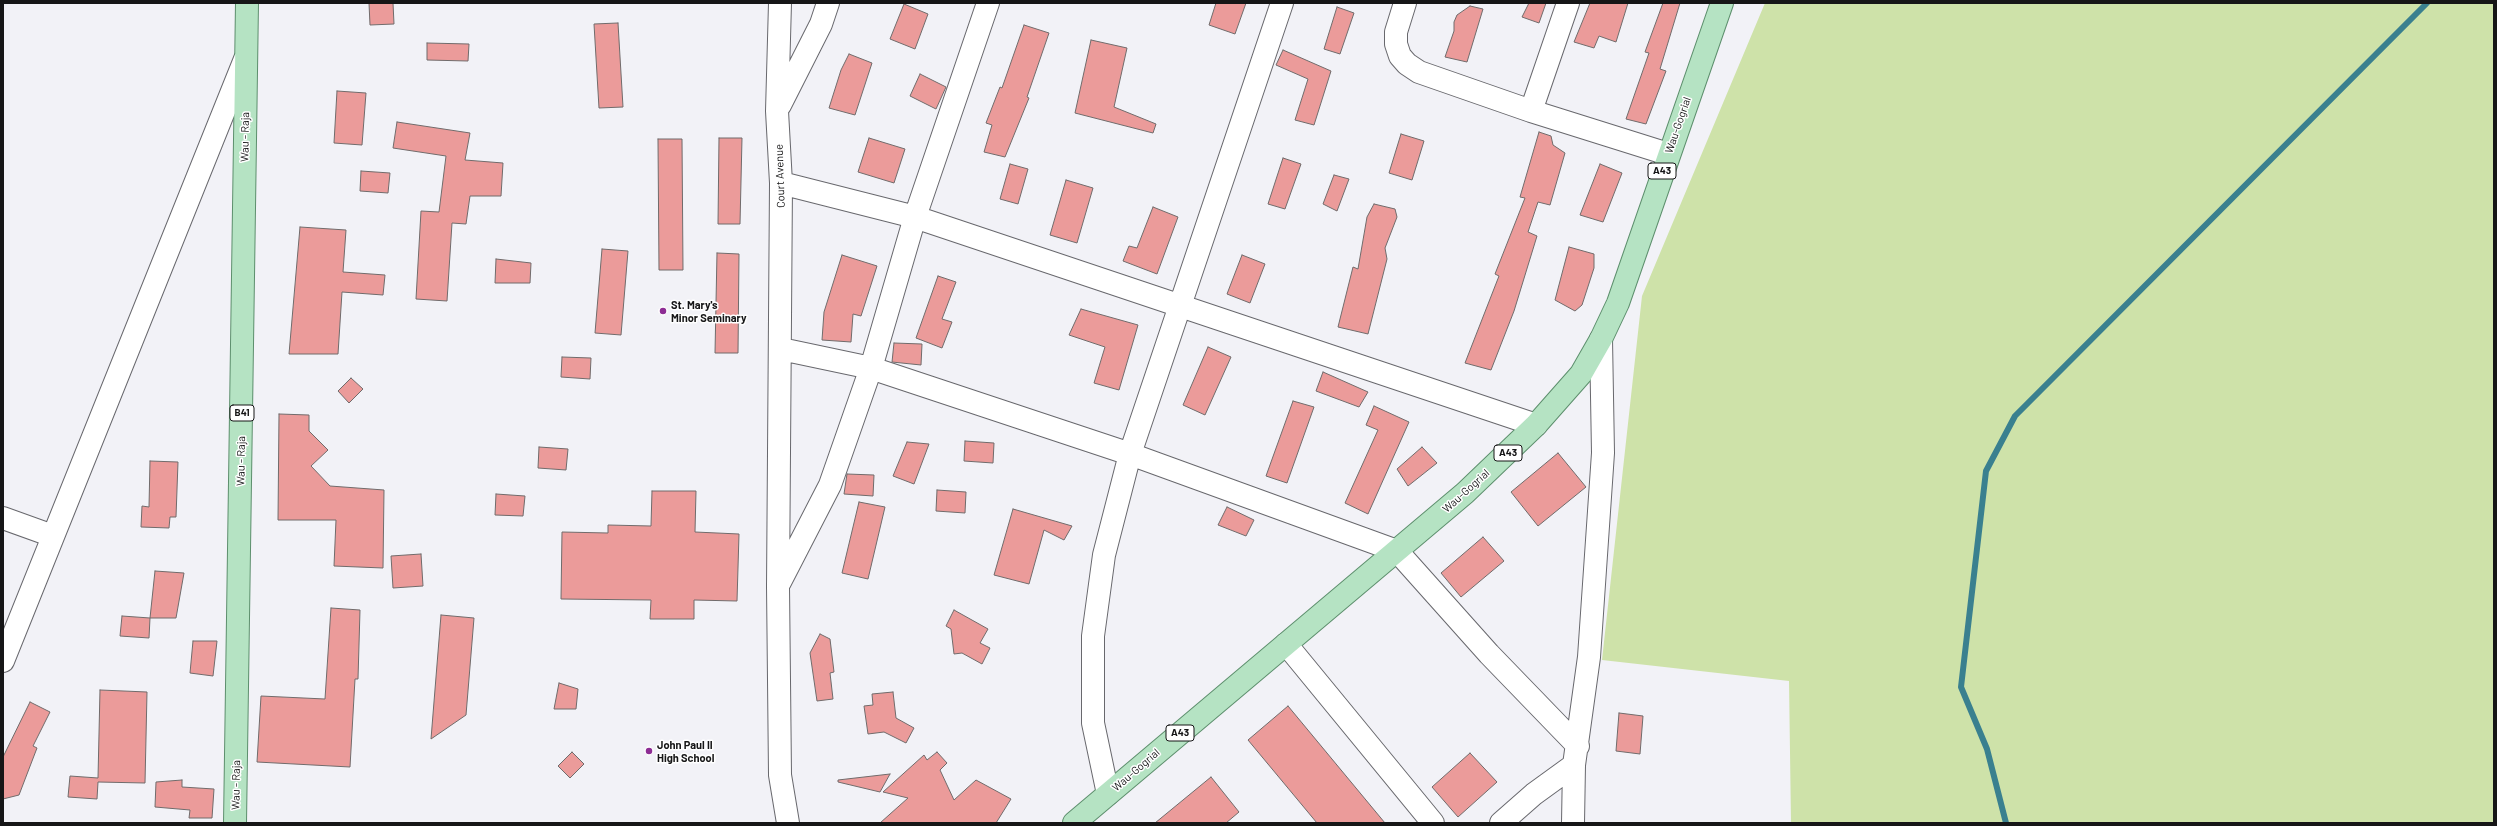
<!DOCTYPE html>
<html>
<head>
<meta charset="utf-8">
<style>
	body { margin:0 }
	#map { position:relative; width:2497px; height:826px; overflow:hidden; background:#f2f2f7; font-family:Barlow,sans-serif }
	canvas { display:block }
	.frame { position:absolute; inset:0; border:4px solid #161617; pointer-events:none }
</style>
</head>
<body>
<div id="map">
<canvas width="2497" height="826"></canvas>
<div class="frame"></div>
</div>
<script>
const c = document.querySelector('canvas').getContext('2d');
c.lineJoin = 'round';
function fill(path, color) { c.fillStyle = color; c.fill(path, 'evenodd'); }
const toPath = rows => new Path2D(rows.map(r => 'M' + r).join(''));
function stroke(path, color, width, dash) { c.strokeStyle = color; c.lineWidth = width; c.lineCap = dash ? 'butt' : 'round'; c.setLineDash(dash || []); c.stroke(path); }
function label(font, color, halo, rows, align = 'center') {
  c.font = font + ' Barlow,sans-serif'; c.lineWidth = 3; c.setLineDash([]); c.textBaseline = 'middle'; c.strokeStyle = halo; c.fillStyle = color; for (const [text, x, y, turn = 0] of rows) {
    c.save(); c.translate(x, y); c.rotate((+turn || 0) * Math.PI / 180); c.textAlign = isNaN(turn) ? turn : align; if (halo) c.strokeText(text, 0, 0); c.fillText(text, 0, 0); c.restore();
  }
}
fill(toPath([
	[1765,3,2494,3,2494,823,1791,823,1789,681,1602,660,1642,296]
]), '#cee2a9');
stroke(toPath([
	[2006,823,1987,749,1961,687,1986,471,2015,416,2427,3]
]), '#3a808f', 6);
const building = toPath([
	[369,3,393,3,394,24,370,25,369,3],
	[1216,3,1246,3,1235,34,1209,25,1216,3],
	[1529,3,1546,3,1539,23,1522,17,1529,3],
	[1590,3,1628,3,1616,42,1599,36,1594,48,1574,42,1590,3],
	[1663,3,1680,3,1660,69,1666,71,1646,124,1626,119,1649,53,1645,52,1663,3],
	[904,4,928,14,915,49,890,39,904,4],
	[1470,6,1483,9,1467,62,1445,57,1454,31,1454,22,1457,15,1470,6],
	[1337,7,1354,13,1340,54,1324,49,1337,7],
	[618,23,623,107,599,108,594,24,618,23],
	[1024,25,1049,33,1027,97,1029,98,1005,157,984,152,992,125,986,123,1000,87,1002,88,1024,25],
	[1091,40,1127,48,1114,107,1156,124,1153,133,1075,113,1091,40],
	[427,43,469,44,468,61,427,60,427,43],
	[1283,50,1331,71,1314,125,1295,120,1308,79,1276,65,1283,50],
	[849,54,872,63,855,115,829,108,841,70,849,54],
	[920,74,946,87,936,109,910,96,920,74],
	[337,91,366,93,362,145,334,143,337,91],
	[397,122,470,133,465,160,503,163,501,196,470,196,466,224,452,223,447,301,416,299,421,211,439,212,446,156,393,148,397,122],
	[1539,132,1551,136,1553,145,1565,153,1550,205,1538,202,1528,232,1537,236,1514,311,1491,370,1465,363,1499,276,1495,274,1525,198,1520,197,1539,132],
	[1401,134,1424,141,1412,180,1389,173,1401,134],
	[719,138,742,138,740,224,718,224,719,138],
	[869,138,905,149,894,183,858,172,869,138],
	[658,139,682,139,683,270,659,270,658,139],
	[1283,158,1301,164,1285,209,1268,204,1283,158],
	[1010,164,1028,169,1018,204,1000,199,1010,164],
	[1600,164,1622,173,1603,222,1580,215,1600,164],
	[361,171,390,173,388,193,360,191,361,171],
	[1334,175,1349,179,1337,211,1323,204,1334,175],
	[1066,180,1093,188,1077,243,1050,235,1066,180],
	[1374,204,1395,209,1397,217,1385,248,1387,259,1368,334,1338,327,1353,267,1358,269,1367,217,1374,204],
	[1153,207,1178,217,1157,274,1123,261,1129,246,1137,248,1153,207],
	[300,227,346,230,343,272,385,275,383,295,342,292,338,354,289,354,300,227],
	[1569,247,1594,254,1594,268,1582,305,1575,311,1555,300,1569,247],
	[602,249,628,251,621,335,595,333,602,249],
	[717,253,739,254,738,353,715,353,717,253],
	[842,255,877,266,861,316,853,314,851,342,822,340,824,312,842,255],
	[1242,255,1265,264,1250,303,1227,294,1242,255],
	[496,259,531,263,530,283,495,283,496,259],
	[938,276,956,282,942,319,952,322,942,348,916,338,938,276],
	[1081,309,1138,325,1119,390,1094,383,1105,347,1069,335,1081,309],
	[894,343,922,344,921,365,892,362,894,343],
	[1208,347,1231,357,1205,415,1183,405,1208,347],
	[562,357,591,358,590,379,561,377,562,357],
	[1323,372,1368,392,1359,407,1316,391,1323,372],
	[351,378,363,389,349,403,338,391,351,378],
	[1293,401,1314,407,1287,483,1266,476,1293,401],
	[1374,406,1409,422,1368,514,1345,503,1378,430,1366,425,1374,406],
	[279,414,309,415,309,431,328,450,311,466,330,486,384,490,383,568,334,566,336,520,278,520,279,414],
	[965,441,994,443,993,463,964,461,965,441],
	[907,442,929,444,914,484,893,476,907,442],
	[539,447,568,449,566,470,538,468,539,447],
	[1422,447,1437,463,1408,486,1397,469,1422,447],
	[1558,453,1586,487,1538,526,1511,492,1558,453],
	[150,461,178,462,176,517,170,517,169,528,141,527,142,506,149,507,150,461],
	[847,474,874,475,873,496,844,494,847,474],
	[937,490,966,492,965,513,936,511,937,490],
	[652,491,696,491,695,532,739,534,737,601,694,600,694,619,650,619,651,600,561,599,562,532,608,533,608,525,651,526,652,491],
	[496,494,525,496,523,516,495,515,496,494],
	[859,502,885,507,868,579,842,573,859,502],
	[1227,507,1254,520,1246,536,1218,525,1227,507],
	[1013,509,1072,526,1064,540,1044,530,1029,584,994,575,1013,509],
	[1483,537,1504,561,1461,597,1441,573,1483,537],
	[421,554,423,586,393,588,391,556,421,554],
	[155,571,184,573,176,618,150,618,155,571],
	[331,608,360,610,358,679,355,679,350,767,257,762,261,696,325,699,331,608],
	[954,610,988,629,980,643,990,648,982,664,962,653,954,654,951,629,946,626,954,610],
	[441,615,474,618,466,715,431,739,441,615],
	[122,616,150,618,149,638,120,636,122,616],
	[820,634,830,639,834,672,830,673,833,699,817,701,810,653,820,634],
	[193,641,217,641,213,676,190,673,193,641],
	[559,683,578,689,576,709,554,709,559,683],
	[100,690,147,692,145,783,98,782,97,799,68,797,70,776,98,778,100,690],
	[893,692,896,718,914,728,906,743,884,732,868,734,864,706,873,705,872,694,893,692],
	[30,702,50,712,33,746,37,748,19,795,3,799,3,757,30,702],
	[1288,706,1385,823,1317,823,1248,740,1288,706],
	[1619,713,1643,716,1640,754,1616,751,1619,713],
	[572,752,584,764,570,778,558,766,572,752],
	[937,752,947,763,940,770,954,800,976,780,1011,799,996,823,880,823,908,798,883,792,924,755,927,760,937,752],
	[1470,753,1497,782,1458,817,1432,787,1470,753],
	[890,774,880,792,838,782,838,780,890,774],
	[1211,777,1239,812,1226,823,1155,823,1211,777],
	[182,780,182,787,214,789,212,818,189,818,190,810,155,807,156,782,182,780]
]);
fill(building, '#eb9b9a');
stroke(building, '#706b6b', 1);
const street = toPath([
	[780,3,777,111,781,183,778,586,780,775,788,823],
	[1405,3,1396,32,1396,44,1400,56,1407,64,1419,72,1531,111,1668,154],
	[780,105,821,24,828,3],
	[1531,111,1568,3],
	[781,183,915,217,1536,425],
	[781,349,871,368,1130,454,1397,551,1489,654,1578,746],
	[3,518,53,536],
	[780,582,830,485,871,368,915,217,988,3],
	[1286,644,1433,823],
	[3,661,245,59],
	[1108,794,1093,723,1093,636,1104,555,1130,454,1282,3],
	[1501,823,1534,794,1574,765,1589,657,1603,453,1601,339],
	[1573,823,1574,765]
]);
const primary = toPath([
	[235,823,247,3],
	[1074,823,1465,493,1536,425,1581,374,1601,339,1618,303,1722,3]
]);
stroke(street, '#68686d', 24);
stroke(primary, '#5d8f6d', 24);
stroke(street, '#fff', 22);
stroke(primary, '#b5e3c3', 22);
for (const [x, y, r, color] of [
	[663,311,4,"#8d2c94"],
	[649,751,4,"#8d2c94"]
]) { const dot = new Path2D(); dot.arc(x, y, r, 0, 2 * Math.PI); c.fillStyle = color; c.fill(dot); stroke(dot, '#fff', 1.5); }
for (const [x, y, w] of [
	[1662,171,28],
	[242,413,24],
	[1508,453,28],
	[1180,733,28]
]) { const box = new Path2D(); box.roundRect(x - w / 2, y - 8, w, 16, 3); c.fillStyle = '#fff'; c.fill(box); stroke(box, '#161617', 1); }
label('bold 10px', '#161617', null, [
	["A43",1662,171],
	["B41",242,413],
	["A43",1508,453],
	["A43",1180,733]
]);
label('11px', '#161617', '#fff', [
	["Wau-Gogrial",1678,125,-71],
	["Wau - Raja",245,137,-89],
	["Court Avenue",780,176,-92],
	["Wau - Raja",241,461,-89],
	["Wau-Gogrial",1466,491,-42],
	["Wau-Gogrial",1136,770,-41],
	["Wau - Raja",236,785,-89]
]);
label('bold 11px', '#161617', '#fff', [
	["St. Mary's",671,305],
	["Minor Seminary",671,318],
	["John Paul II",657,745],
	["High School",657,758]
], 'left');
</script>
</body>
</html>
